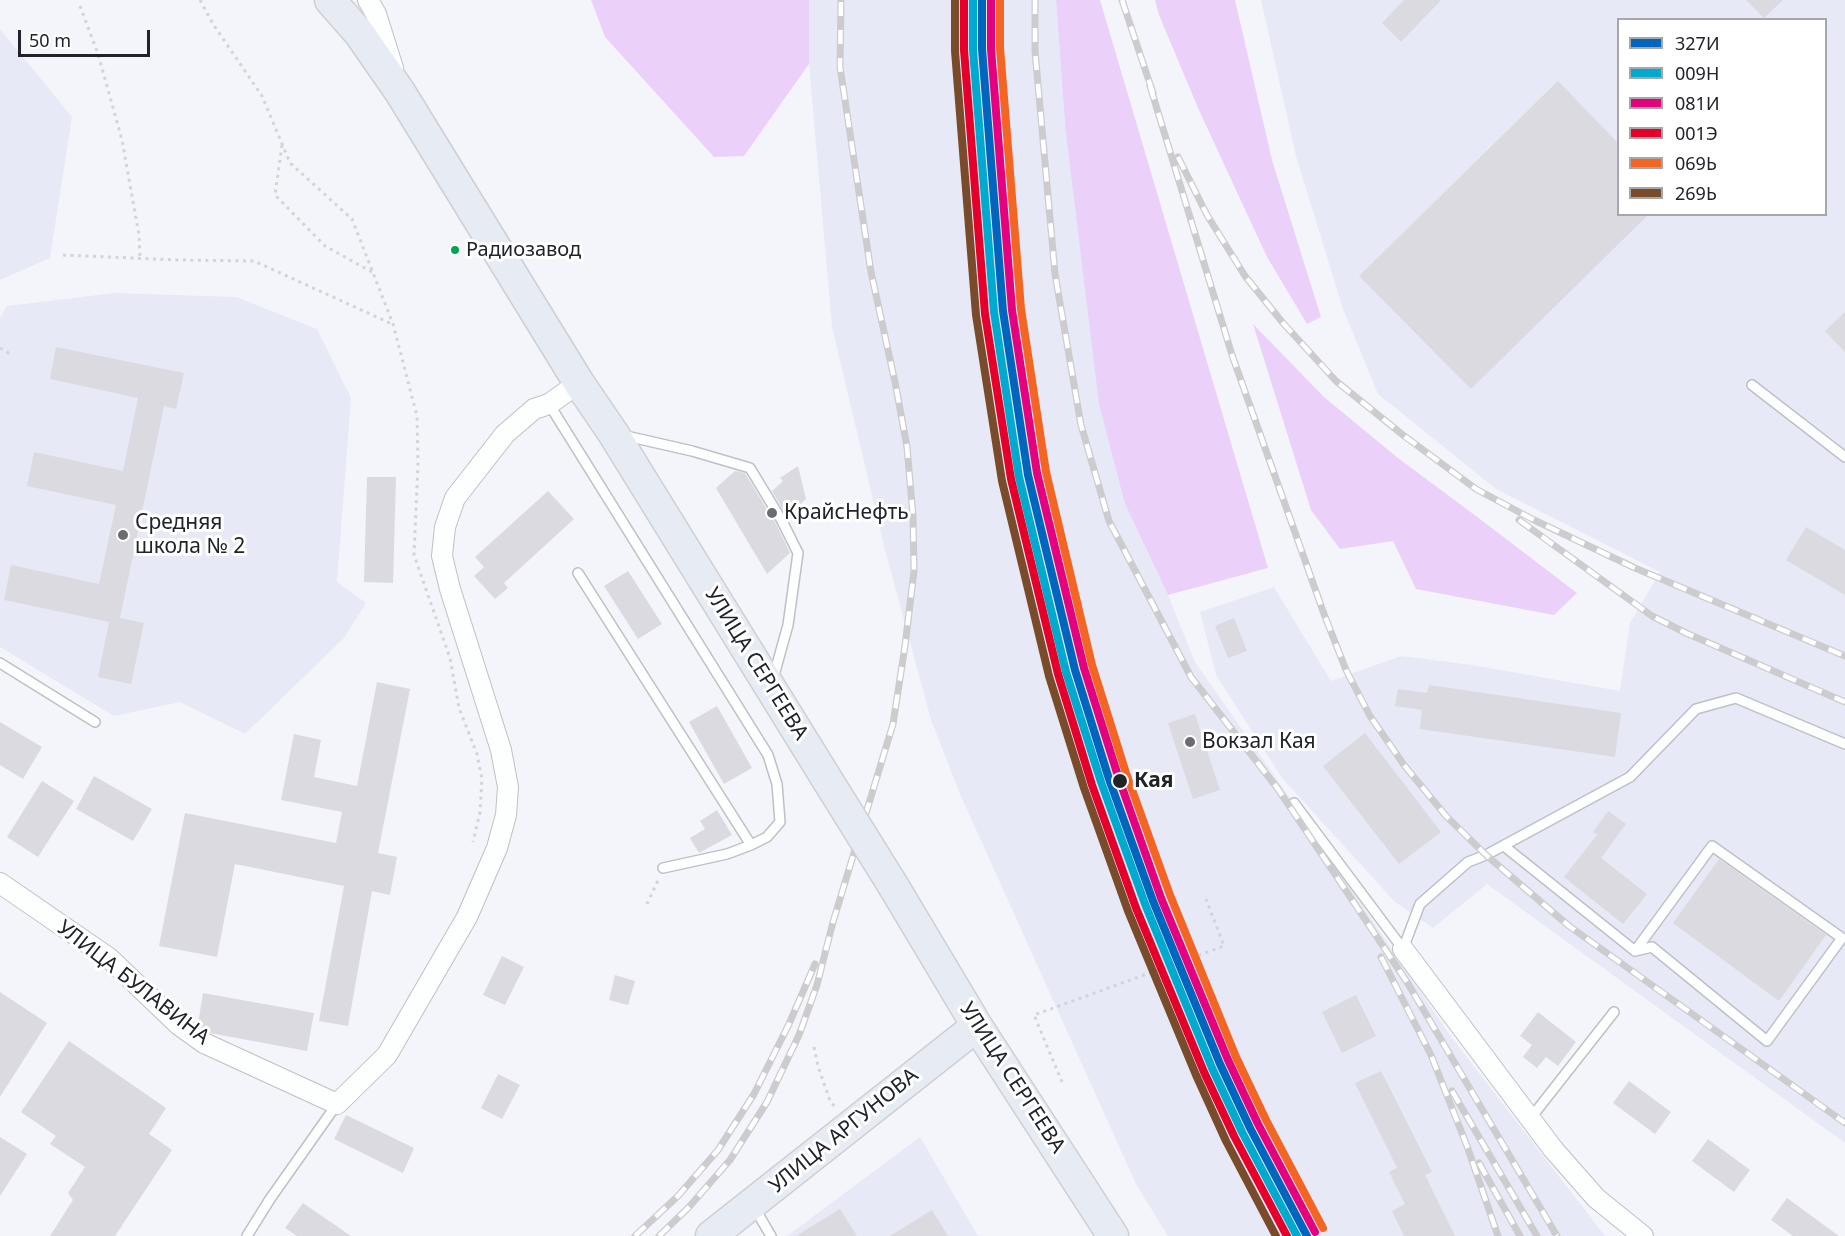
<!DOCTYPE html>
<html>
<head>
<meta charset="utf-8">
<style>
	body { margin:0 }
	#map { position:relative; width:1845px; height:1236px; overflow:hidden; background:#f4f5fa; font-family:"Noto Sans",sans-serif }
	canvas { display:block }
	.legend { position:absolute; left:1617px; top:18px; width:210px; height:198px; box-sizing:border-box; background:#fff; border:2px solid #a6a7aa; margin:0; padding:8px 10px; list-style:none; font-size:18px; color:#21232b }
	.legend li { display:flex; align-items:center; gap:12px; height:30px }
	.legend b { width:30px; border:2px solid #a6a7aa }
	.scale { position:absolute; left:18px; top:30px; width:132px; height:27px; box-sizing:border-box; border:3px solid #21232b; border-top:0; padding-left:8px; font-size:18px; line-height:21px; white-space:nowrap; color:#21232b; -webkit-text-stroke:4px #fff; paint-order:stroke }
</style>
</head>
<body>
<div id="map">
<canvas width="1845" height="1236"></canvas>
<ul class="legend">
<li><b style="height:8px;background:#0065bd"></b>327И</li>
<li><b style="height:8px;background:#00a9ce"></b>009Н</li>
<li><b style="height:8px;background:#e5007d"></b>081И</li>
<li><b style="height:8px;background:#e4002b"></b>001Э</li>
<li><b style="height:8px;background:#f26522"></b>069Ь</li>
<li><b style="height:8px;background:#7a4b2a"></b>269Ь</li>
</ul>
<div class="scale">50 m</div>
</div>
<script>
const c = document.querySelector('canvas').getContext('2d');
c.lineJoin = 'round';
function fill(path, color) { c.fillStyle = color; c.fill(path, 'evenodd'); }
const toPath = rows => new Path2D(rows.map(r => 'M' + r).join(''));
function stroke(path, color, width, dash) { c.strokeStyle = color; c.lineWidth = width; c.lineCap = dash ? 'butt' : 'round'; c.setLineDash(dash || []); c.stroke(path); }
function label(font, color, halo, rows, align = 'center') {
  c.font = font + ' "Noto Sans",sans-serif'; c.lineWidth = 6; c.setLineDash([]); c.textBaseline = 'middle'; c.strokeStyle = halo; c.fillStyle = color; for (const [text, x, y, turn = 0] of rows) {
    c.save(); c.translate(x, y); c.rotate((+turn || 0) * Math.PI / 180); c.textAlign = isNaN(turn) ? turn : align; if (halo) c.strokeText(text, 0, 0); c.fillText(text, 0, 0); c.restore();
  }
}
fill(toPath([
	[809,0,1056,0,1065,125,1125,504,1168,595,1195,662,1281,785,1449,1034,1605,1236,1168,1236,1136,1184,960,794,931,720,884,546,832,327,809,64],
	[1261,0,1845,0,1845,1143,1487,884,1433,928,1395,902,1282,778,1216,675,1200,612,1274,587,1331,681,1401,656,1472,665,1620,691,1630,623,1660,572,1496,489,1378,394,1343,309,1296,156],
	[1618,20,1826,20,1826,214,1618,214],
	[0,29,72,117,50,258,0,280],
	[114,293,236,297,317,329,351,398,337,582,366,603,344,638,245,734,180,702,114,716,0,647,0,318,7,306],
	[920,1137,978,1236,787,1236]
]), '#e7e9f6');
fill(toPath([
	[591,0,809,0,809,64,744,156,714,157,605,37],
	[1056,0,1100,0,1268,568,1168,595,1125,504,1099,404,1065,125],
	[1155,0,1235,0,1272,160,1321,317,1307,324,1267,257,1198,108,1159,15],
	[1253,324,1324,397,1398,458,1476,516,1577,593,1554,615,1416,589,1393,541,1340,549,1311,510]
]), '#ebd1fa');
fill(toPath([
	[1404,0,1441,0,1401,42,1382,23],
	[1746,0,1783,0,1764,18],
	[1558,81,1618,143,1618,214,1649,214,1471,389,1359,276],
	[1845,312,1845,352,1825,331],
	[56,347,184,373,176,409,164,406,120,618,144,623,131,684,98,677,109,622,4,600,11,565,99,584,116,505,27,486,34,452,123,471,138,398,50,379],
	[798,466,806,499,787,517,772,491,783,481,780,478],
	[735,471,745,473,776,524,790,553,767,574,716,488],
	[367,477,396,477,393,583,364,582],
	[548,491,574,519,504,583,508,588,495,599,474,576,484,567,475,557],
	[1806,527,1845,550,1845,595,1786,560],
	[628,571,662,624,638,639,604,586],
	[1234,618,1247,651,1228,658,1215,626],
	[377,682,410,689,378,853,397,857,390,895,372,891,348,1026,319,1021,344,886,235,864,217,957,159,946,185,813,336,843,342,812,281,800,294,734,321,740,314,777,357,786],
	[1429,685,1621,713,1615,757,1420,729,1422,710,1395,706,1398,689,1427,693],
	[717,706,752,768,724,784,689,722],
	[1195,714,1220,790,1193,799,1168,723],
	[0,722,42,747,23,779,0,765],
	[1365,733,1441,832,1399,864,1323,766],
	[94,776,152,809,133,841,76,809],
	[42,781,74,801,38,857,7,837],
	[717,810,732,835,699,853,690,838,705,829,700,821],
	[1608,811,1626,824,1601,858,1647,894,1623,924,1564,877,1597,835,1593,832],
	[1719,859,1826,935,1779,1001,1673,923],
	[502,956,524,967,505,1005,483,995],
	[615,975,635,981,628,1005,609,1000],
	[0,992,47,1023,0,1097],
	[203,993,314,1013,307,1051,210,1033,198,1024],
	[1356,995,1376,1036,1342,1053,1322,1012],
	[1538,1012,1576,1042,1558,1066,1546,1057,1537,1068,1523,1057,1532,1045,1520,1036],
	[69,1041,166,1108,149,1134,172,1150,115,1236,50,1236,73,1200,68,1193,85,1167,50,1144,56,1136,21,1112],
	[1381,1071,1432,1172,1425,1175,1455,1236,1404,1236,1392,1211,1405,1204,1389,1172,1397,1168,1355,1083],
	[498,1074,520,1085,502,1119,481,1108],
	[1629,1081,1671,1112,1655,1134,1613,1103],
	[346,1115,414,1148,403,1173,334,1139],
	[0,1137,27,1154,0,1196],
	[1708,1139,1750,1170,1734,1192,1692,1161],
	[1787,1198,1839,1236,1793,1236,1771,1220],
	[303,1203,351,1236,297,1236,285,1228],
	[840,1209,857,1236,796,1236],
	[932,1210,948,1236,890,1236]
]), '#dadae0');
const service = toPath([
	[1752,385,1845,457],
	[549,404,768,755,777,784,780,822,767,837,751,845,578,573],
	[622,435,692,451,750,468,782,521,798,553,788,625,773,679],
	[0,663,95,722],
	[1294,803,1403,949],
	[1504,846,1635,951,1652,947,1767,1041,1842,938,1712,846,1635,951],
	[663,868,727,854,751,845],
	[1403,949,1420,904,1468,862,1486,855,1630,777,1696,709,1736,698,1845,744],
	[1530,1119,1614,1012],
	[754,1207,771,1236],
	[247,1236,270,1199,337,1104]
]);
const minor = toPath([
	[368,0,376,14,393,68],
	[0,883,109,958,179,1025,204,1043,337,1104,387,1055,467,917,497,848,506,815,508,787,501,750,450,589,442,556,445,527,455,498,505,434,534,409,549,404,579,383],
	[1403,949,1553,1149,1596,1198,1643,1236]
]);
const primary = toPath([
	[330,0,359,33,400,92,579,383,613,433,828,781],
	[894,887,977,1026,1113,1236],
	[711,1236,977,1026]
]);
stroke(service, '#bec0c6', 12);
stroke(minor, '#bec0c6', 22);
stroke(primary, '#cfcfd3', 33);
stroke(toPath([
	[200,0,213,24,262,96,290,163,352,219,393,324,417,416,418,464,414,555,450,658,459,708,477,754,482,779,480,812,473,842],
	[80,6,98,54,122,140,139,235,140,259],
	[282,145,275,195,325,246,372,272],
	[63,255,178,260,254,261,392,324],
	[0,348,10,354],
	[647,904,659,878],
	[814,1047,818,1066,830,1101,836,1108],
	[1062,1082,1034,1015,1224,946,1206,899]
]), '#d3d4d6', 3, [3, 4.5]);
stroke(service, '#fdfefe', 9);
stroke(minor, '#fdfefe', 20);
stroke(primary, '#e7ecf4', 30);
const rail = toPath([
	[1035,0,1035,51,1055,274,1081,425,1109,521,1191,677,1278,789,1407,982,1557,1236],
	[1122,0,1153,93],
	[1150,86,1232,355,1324,614,1346,670,1370,716,1404,765,1446,816,1486,855,1569,926,1845,1123],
	[1178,157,1207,215,1245,276,1283,323,1336,381,1403,435,1476,489,1532,519,1635,568,1845,656],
	[1519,520,1652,616,1686,633,1845,702],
	[1381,957,1431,1055,1467,1146,1498,1236],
	[1452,1091,1537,1236],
	[1479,1163,1520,1236],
	[635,1236,678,1196,718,1150,754,1094,789,1024,815,964],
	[659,1236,689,1207,730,1160,767,1102,799,1035,817,985,833,922,893,724,905,646,914,571,913,516,907,447,896,387,871,272,840,67,841,0]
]);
stroke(rail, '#ccccce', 7);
stroke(rail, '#fff', 4.5, [14]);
const primaryBridge = toPath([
	[828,781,894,887]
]);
stroke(primaryBridge, '#cfcfd3', 33, []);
stroke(primaryBridge, '#e7ecf4', 30);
stroke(toPath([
	[982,0,982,49,1003,311,1028,475,1075,670,1109,779,1153,901,1220,1064,1250,1128,1307,1236]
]), '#0065bd', 8);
stroke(toPath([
	[973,0,973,50,994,312,1019,477,1066,672,1101,782,1145,904,1212,1068,1242,1132,1297,1236]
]), '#00a9ce', 8);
stroke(toPath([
	[991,0,991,49,1012,310,1037,473,1084,668,1118,776,1161,898,1228,1060,1258,1124,1315,1232]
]), '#e5007d', 8);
stroke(toPath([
	[964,0,964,50,985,314,1011,479,1058,674,1092,785,1136,908,1204,1072,1234,1136,1287,1236]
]), '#e4002b', 8);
stroke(toPath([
	[1000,0,1000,48,1021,309,1046,472,1092,665,1126,773,1170,895,1236,1057,1266,1120,1323,1228]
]), '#f26522', 8);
stroke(toPath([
	[955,0,955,51,976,315,1002,481,1049,676,1084,788,1128,911,1196,1075,1226,1141,1276,1236]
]), '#7a4b2a', 8);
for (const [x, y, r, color] of [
	[455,250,5,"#00a651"],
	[772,513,6,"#6b6c73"],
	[123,535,6,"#6b6c73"],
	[1190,742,6,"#6b6c73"],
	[1120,781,8,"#21232b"]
]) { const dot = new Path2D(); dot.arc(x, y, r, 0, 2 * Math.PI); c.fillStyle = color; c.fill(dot); stroke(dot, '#fff', 2); }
label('20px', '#21232b', '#fff', [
	["Радиозавод",466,250]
], 'left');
label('21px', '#21232b', '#fff', [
	["КрайсНефть",784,513],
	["Средняя",135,523],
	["школа № 2",135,547],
	["Вокзал Кая",1202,742]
], 'left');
label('21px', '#21232b', '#fff', [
	["УЛИЦА СЕРГЕЕВА",756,664,58],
	["УЛИЦА БУЛАВИНА",133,983,38],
	["УЛИЦА СЕРГЕЕВА",1012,1078,57],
	["УЛИЦА АРГУНОВА",844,1131,-39]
]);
label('bold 21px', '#21232b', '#fff', [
	["Кая",1134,781]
], 'left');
</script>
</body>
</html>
